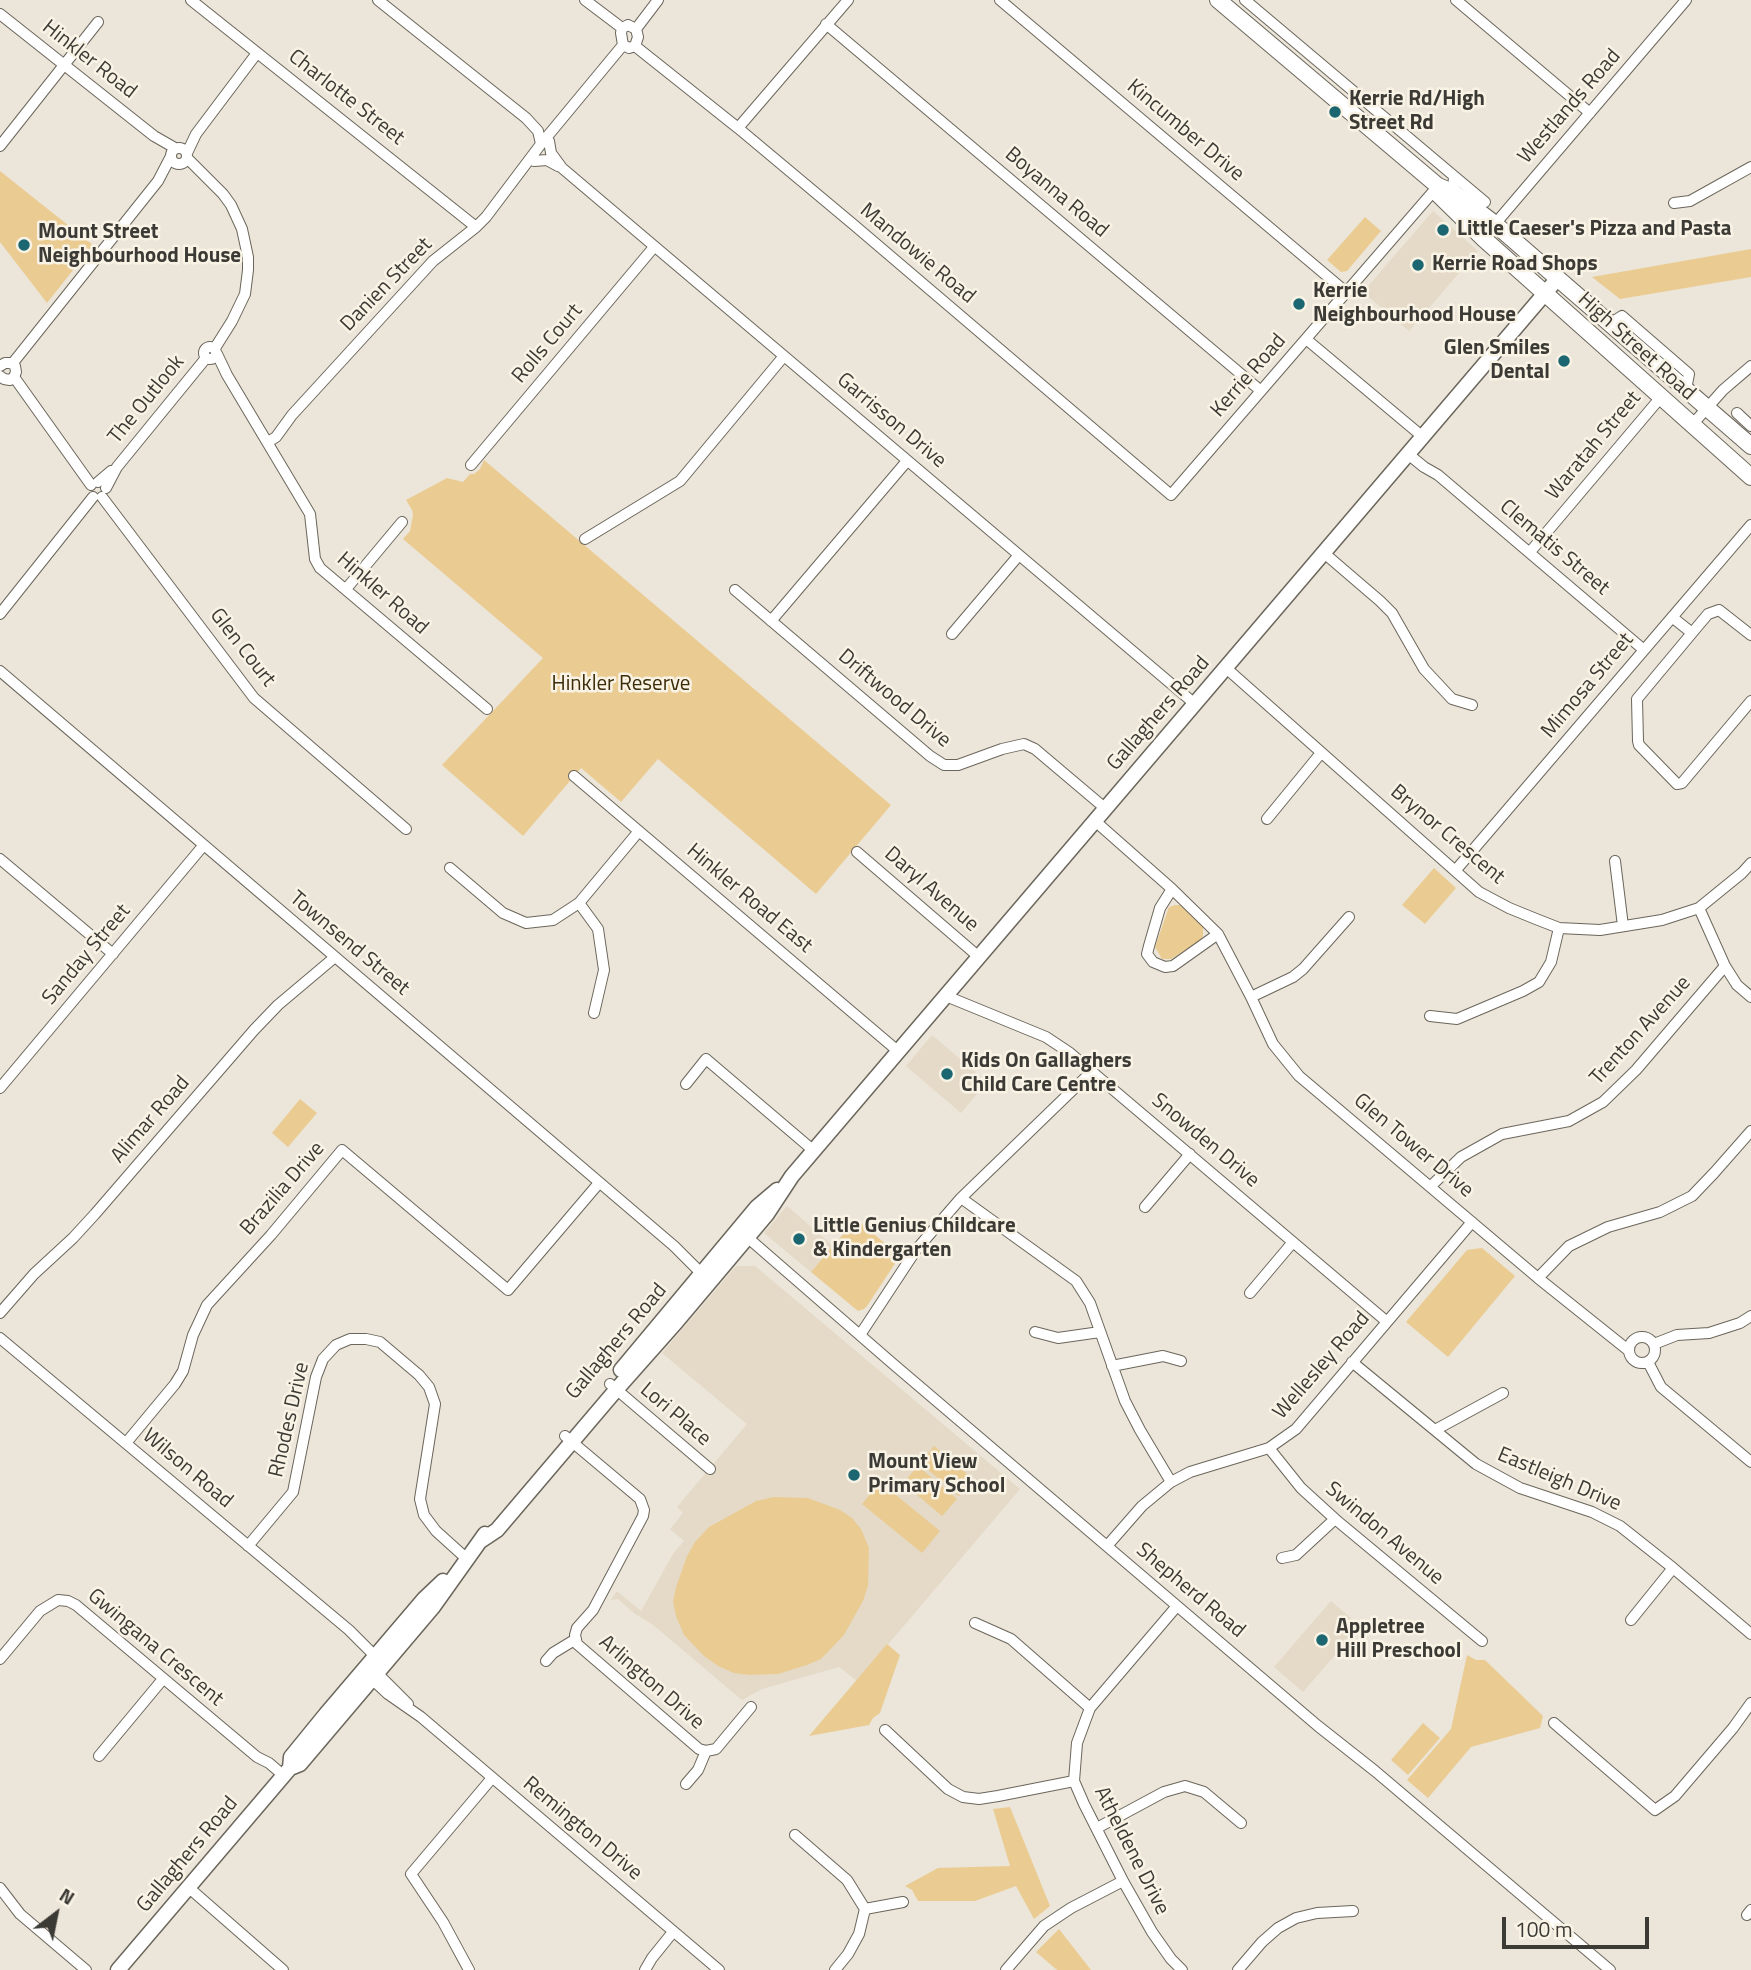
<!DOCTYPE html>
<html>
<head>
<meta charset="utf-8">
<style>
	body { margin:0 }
	#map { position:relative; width:1751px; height:1970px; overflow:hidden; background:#ece5d9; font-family:"Titillium Web",sans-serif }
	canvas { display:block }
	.north { position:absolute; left:21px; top:1879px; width:70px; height:70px; -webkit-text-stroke:5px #f9f3e6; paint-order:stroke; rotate:32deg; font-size:19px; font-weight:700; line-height:28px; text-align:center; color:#3c3a35 }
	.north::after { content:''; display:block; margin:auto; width:24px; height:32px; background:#3c3a35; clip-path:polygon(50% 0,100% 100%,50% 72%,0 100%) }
	.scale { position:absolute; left:1502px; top:1917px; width:147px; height:32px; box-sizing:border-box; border:4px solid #3c3a35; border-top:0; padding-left:9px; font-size:21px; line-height:24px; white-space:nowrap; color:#3c3a35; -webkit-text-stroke:5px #f9f3e6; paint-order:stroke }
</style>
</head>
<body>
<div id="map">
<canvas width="1751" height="1970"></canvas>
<div class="north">N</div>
<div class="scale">100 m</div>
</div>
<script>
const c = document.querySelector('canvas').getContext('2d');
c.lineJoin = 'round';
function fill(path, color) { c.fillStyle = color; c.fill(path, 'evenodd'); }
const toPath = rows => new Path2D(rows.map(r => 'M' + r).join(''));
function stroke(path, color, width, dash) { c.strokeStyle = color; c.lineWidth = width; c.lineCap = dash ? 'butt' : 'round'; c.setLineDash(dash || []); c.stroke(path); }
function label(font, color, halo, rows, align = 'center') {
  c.font = font + ' "Titillium Web",sans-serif'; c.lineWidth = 5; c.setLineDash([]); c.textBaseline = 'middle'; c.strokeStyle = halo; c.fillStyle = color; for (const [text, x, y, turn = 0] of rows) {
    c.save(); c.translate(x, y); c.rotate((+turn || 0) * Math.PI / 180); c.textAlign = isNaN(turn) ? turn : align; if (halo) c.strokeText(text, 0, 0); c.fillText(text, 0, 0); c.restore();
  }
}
fill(toPath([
	[1433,211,1478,251,1409,331,1363,292],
	[932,1035,987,1082,961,1113,906,1066],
	[787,1206,833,1246,811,1272,764,1233],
	[736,1266,755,1266,1020,1489,857,1681,839,1667,762,1689,742,1700,652,1624,635,1614,618,1599,611,1600,617,1591,641,1611,673,1554,684,1541,670,1529,683,1513,677,1507,747,1424,662,1353],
	[1331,1601,1360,1626,1303,1692,1274,1667]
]), '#e4dac7');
fill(toPath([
	[0,171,93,245,47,303,0,242],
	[1365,217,1381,231,1347,271,1341,272,1327,260],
	[1751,249,1751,277,1620,299,1592,277],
	[484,460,891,805,816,894,658,759,621,802,581,768,523,836,442,765,543,658,403,539,410,531,413,515,412,510,406,500,447,478,463,482,470,474,474,474,480,469],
	[1434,868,1456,888,1425,924,1402,905],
	[1175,905,1182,905,1198,920,1203,927,1203,936,1200,941,1171,959,1162,959,1155,947,1169,907],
	[300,1099,317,1113,288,1147,272,1133],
	[856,1219,900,1256,867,1306,864,1309,858,1311,811,1272],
	[1482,1248,1515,1276,1448,1357,1406,1322,1467,1250],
	[934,1446,973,1479,959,1496,920,1463],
	[918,1466,957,1499,942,1516,903,1483],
	[880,1482,940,1531,922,1553,862,1504],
	[774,1497,808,1498,840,1510,852,1518,861,1529,869,1548,868,1586,863,1601,844,1635,821,1659,807,1665,778,1674,749,1675,734,1673,718,1666,704,1656,684,1635,676,1616,673,1602,676,1587,687,1556,695,1542,709,1527,756,1501],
	[887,1644,900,1655,880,1713,873,1718,869,1725,809,1736],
	[1467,1655,1476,1660,1485,1660,1543,1716,1540,1728,1471,1747,1428,1798,1407,1780,1451,1729],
	[1423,1723,1440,1738,1408,1775,1391,1760],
	[1010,1807,1050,1906,1034,1919,1016,1886,975,1901,918,1901,912,1890,905,1886,938,1868,1010,1866,993,1809],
	[1059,1929,1091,1970,1057,1970,1036,1952]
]), '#eacc93');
const street = toPath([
	[191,0,476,227],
	[378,0,526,118,538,131,541,144],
	[585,0,622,28],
	[1000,0,1346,292],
	[1245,0,1454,176,1453,192],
	[1456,0,1590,113],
	[0,14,154,136,175,148],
	[826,24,1261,391],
	[628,25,636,29,638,37,635,46,629,48,623,45,621,33,622,28,628,25],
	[636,29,658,0],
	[635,46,738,128,854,225,1171,495,1438,186],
	[738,128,848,0],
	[549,141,551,153,562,168,1195,704],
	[0,146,98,22],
	'171 156a8 8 0 1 1 16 0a8 8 0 1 1-16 0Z',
	[187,153,196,134,257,53],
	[187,158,223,194,231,205,242,229,248,257,248,270,245,294,232,321,215,348],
	[534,161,547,160,558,166],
	[1454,176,1485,202],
	[1674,203,1690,201,1751,167],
	[1484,239,1495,224,1686,0],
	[1611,323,1622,316,1689,374,1686,389],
	[1306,339,1423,437],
	'204 353a6 6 0 1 1 12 0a6 6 0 1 1-12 0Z',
	[217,354,227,375,310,514,315,559,320,568,487,709],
	[12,364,158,181,170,158],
	[0,366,5,363,11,363,15,366,16,372,14,377,10,380,4,379,0,376],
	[14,377,91,485],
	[1737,413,1751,426],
	[1691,426,1723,390,1751,366],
	[268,442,276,437,292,415,433,261,476,227,486,217,541,144,623,45],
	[1408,454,1424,467,1438,475,1644,650],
	[471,465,654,247],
	[98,482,111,471],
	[106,488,117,467,206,358],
	[102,497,254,698,406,829],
	[585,539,680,481,784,356],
	[1530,552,1661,397],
	[1324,553,1380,601,1392,613,1424,669,1452,699,1472,705],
	[346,589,402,522],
	[735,590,930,756,944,765,958,765,1002,749,1024,744,1035,749,1106,809],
	[0,614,93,497],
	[1672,617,1692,633,1708,614,1719,610,1751,635],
	[771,621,907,461],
	[1692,633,1637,699,1638,741,1639,745,1677,784,1682,783,1751,701],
	[952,634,1019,555],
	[1226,668,1479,892,1509,908,1536,919,1559,928,1600,930,1662,920,1699,908,1742,873,1751,863],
	[0,671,674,1246,701,1273],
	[574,776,899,1052],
	[1267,819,1321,753],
	[1095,821,1172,889,1218,934,1251,997,1273,1044,1299,1076,1538,1278,1628,1350],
	[857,852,979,957],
	[0,859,113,954],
	[1615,861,1623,926],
	[450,868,503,913,526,923,553,920,579,903,639,831],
	[1455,871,1751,525],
	[1172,889,1160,908,1149,946,1147,954,1153,962,1165,967,1173,966,1218,934],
	[579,903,598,929,604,970,594,1013],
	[1699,908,1725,966,1737,985,1751,997],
	[946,996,1046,1037,1070,1053,1386,1321],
	[1251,997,1293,977,1303,969,1349,917],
	[1430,1016,1457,1019,1523,991,1539,982,1551,962,1559,928],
	[686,1084,706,1059,814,1151],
	[0,1088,203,846],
	[1431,1186,1461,1157,1502,1134,1569,1121,1603,1102,1636,1070,1725,966],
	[961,1198,1076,1281,1090,1303,1125,1401,1140,1430,1171,1482],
	[1145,1207,1190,1154],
	[747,1237,892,1363,1318,1726,1375,1771,1610,1970],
	[1538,1278,1569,1246,1608,1227,1660,1212,1692,1196,1714,1173,1751,1131],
	[1250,1293,1293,1242],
	[0,1313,34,1274,73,1238,95,1214,254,1030,278,1005,335,957],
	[1035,1332,1058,1338,1100,1332],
	[860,1335,916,1250,961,1198,1084,1079,1093,1072],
	'1629 1350a13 13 0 1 1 26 0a13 13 0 1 1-26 0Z',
	[0,1338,349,1630,375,1656],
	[1654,1344,1677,1335,1709,1333,1740,1323,1751,1316],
	[1352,1362,1476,1464,1520,1488,1592,1512,1620,1526,1673,1568,1751,1634],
	[1648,1362,1661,1387,1751,1462],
	[1112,1366,1163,1356,1181,1361],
	[610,1384,710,1469],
	[1435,1430,1503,1393],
	[565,1436,640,1499,644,1510,643,1516,593,1610,577,1628,575,1635,577,1644,699,1749,706,1751,716,1749,751,1707],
	[126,1443,175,1384,183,1371,193,1335,207,1305,271,1235,342,1150,508,1290,599,1183],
	[1269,1448,1301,1488,1335,1519,1482,1641],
	[248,1546,293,1492,316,1377,323,1359,336,1345,350,1339,366,1339,380,1342,419,1375,429,1387,435,1404,420,1499,424,1515,436,1531,467,1559],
	[1107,1546,1142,1506,1171,1482,1190,1472,1269,1448,1296,1429,1472,1222],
	[1282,1558,1296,1555,1335,1519],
	[1177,1606,1090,1708,1077,1743,1074,1781,1084,1804,1123,1881,1152,1932,1171,1959,1182,1970],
	[1631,1620,1673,1568],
	[975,1623,1011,1639,1090,1708],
	[0,1659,40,1611,58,1600,68,1601,76,1605,257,1757,269,1763,283,1775],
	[546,1661,553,1653,576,1639],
	[377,1673,408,1704],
	[372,1679,388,1694,421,1717,719,1970],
	[1554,1723,1655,1810,1675,1796,1733,1728,1751,1703],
	[885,1730,948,1789,963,1797,979,1799,998,1796,1074,1781],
	[99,1756,163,1679],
	[686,1784,698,1770,706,1751],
	[1097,1828,1164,1792,1185,1786,1204,1792,1241,1823],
	[795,1835,847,1880,865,1909,859,1934,848,1954,835,1970],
	[188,1887,283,1970],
	[0,1888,20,1914,86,1970],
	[865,1909,903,1902],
	[1747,1915,1751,1910],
	[469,1970,443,1922,411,1874,492,1778],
	[645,1970,652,1958,673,1932],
	[1006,1970,1044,1926,1071,1908,1123,1881],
	[1238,1970,1262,1942,1278,1928,1296,1918,1317,1913,1353,1911]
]);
const secondary = toPath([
	[621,1370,757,1207,777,1190],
	[482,1540,497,1530,616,1390,677,1321,767,1214,792,1176,1558,278],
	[290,1768,291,1757,326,1714,424,1599,443,1581],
	[118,1970,290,1768,300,1764,433,1607,485,1534]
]);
const primary = toPath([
	[1218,0,1438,186,1453,192,1495,224,1751,446],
	[1438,186,1439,195,1484,239,1751,477]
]);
stroke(street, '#6b665b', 12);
stroke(secondary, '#6b665b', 17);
stroke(primary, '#6b665b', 18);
stroke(street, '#fff', 10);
stroke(secondary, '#fff', 14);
stroke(primary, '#fff', 16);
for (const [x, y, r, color] of [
	[1335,112,7,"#1b6670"],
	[1443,230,7,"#1b6670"],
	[24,245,7,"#1b6670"],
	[1418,265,7,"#1b6670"],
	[1299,304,7,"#1b6670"],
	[1564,361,7,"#1b6670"],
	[947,1074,7,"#1b6670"],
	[799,1239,7,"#1b6670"],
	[854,1475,7,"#1b6670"],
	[1322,1640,7,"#1b6670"]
]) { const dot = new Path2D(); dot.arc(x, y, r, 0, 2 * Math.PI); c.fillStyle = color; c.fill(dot); stroke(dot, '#f9f3e6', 2.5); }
label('21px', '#3c3a35', '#f9f3e6', [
	["Hinkler Road",89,60,38],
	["Charlotte Street",346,98,38],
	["Westlands Road",1570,107,-49],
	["Kincumber Drive",1185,131,40],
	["Boyanna Road",1056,193,40],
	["Mandowie Road",917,254,40],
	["Danien Street",387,285,-46],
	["Rolls Court",548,344,-50],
	["High Street Road",1636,347,42],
	["Kerrie Road",1249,376,-49],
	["The Outlook",147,400,-51],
	["Garrisson Drive",891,421,40],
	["Waratah Street",1594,446,-50],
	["Clematis Street",1554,548,40],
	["Hinkler Road",382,594,41],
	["Glen Court",242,648,52],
	["Mimosa Street",1588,686,-50],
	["Driftwood Drive",894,699,40],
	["Gallaghers Road",1159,714,-49],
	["Brynor Crescent",1447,835,40],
	["Daryl Avenue",931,890,41],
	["Hinkler Road East",749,899,40],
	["Townsend Street",349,944,40],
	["Sanday Street",87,955,-50],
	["Trenton Avenue",1641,1031,-48],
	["Alimar Road",151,1120,-49],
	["Snowden Drive",1205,1141,40],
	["Glen Tower Drive",1413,1146,40],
	["Brazilia Drive",283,1189,-49],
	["Gallaghers Road",617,1342,-50],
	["Wellesley Road",1322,1366,-49],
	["Lori Place",675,1415,40],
	["Rhodes Drive",290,1420,-77],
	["Wilson Road",187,1469,40],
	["Eastleigh Drive",1559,1480,23],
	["Swindon Avenue",1384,1534,40],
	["Shepherd Road",1190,1591,40],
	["Gwingana Crescent",155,1648,40],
	["Arlington Drive",651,1683,41],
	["Remington Drive",582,1829,40],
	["Atheldene Drive",1131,1851,63],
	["Gallaghers Road",188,1855,-50]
]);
label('bold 21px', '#3c3a35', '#f9f3e6', [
	["Kerrie Rd/High",1349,100],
	["Street Rd",1349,124],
	["Little Caeser's Pizza and Pasta",1457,230],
	["Mount Street",38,233],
	["Neighbourhood House",38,257],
	["Kerrie Road Shops",1432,265],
	["Kerrie",1313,292],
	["Neighbourhood House",1313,316],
	["Glen Smiles",1550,349,"right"],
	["Dental",1550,373,"right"],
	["Kids On Gallaghers",961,1062],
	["Child Care Centre",961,1086],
	["Little Genius Childcare",813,1227],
	["& Kindergarten",813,1251],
	["Mount View",868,1463],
	["Primary School",868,1487],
	["Appletree",1336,1628],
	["Hill Preschool",1336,1652]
], 'left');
label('21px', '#3c2c09', '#f9f3e6', [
	["Hinkler Reserve",621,685]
]);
</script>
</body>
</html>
